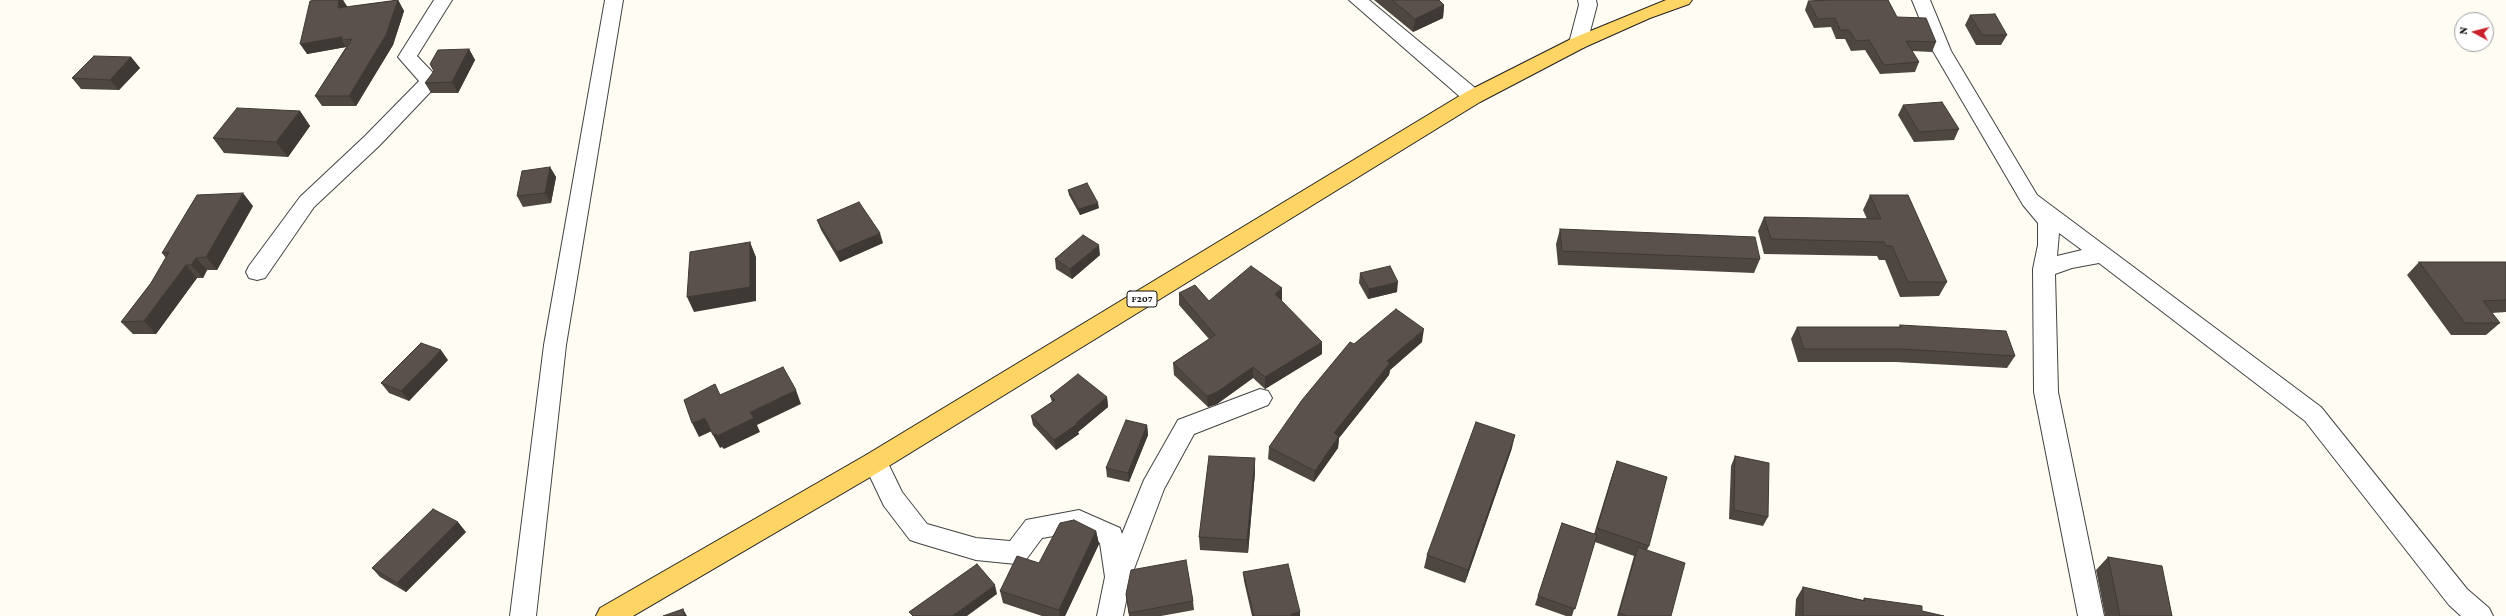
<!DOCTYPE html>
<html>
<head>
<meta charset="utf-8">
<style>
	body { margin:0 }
	#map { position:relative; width:2506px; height:616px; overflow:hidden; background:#fffcf3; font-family:"Crimson Pro",serif }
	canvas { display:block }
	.north { position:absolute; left:2454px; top:12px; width:40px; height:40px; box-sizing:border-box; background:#fff; border:1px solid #9f9f9f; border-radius:50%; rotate:277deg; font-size:11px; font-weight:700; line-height:16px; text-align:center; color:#101010 }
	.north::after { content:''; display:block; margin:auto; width:14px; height:18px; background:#c9202c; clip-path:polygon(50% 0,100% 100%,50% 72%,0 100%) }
</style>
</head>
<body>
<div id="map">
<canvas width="2506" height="616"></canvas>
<div class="north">N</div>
</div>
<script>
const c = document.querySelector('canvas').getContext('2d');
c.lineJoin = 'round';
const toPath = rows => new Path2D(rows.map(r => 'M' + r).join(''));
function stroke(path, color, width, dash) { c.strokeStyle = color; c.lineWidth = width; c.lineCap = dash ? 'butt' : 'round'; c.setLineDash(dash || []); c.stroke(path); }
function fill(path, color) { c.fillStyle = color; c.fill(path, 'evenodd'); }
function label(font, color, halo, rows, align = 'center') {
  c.font = font + ' "Crimson Pro",serif'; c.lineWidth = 4; c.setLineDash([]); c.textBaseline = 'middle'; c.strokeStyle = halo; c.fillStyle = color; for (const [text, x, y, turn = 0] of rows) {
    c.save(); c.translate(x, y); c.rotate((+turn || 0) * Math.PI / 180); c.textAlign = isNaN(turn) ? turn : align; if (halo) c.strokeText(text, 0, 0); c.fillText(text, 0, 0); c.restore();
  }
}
const minor = toPath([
	[434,0,452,0,417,56,437,77,439,81,437,85,379,146,314,207,265,278,257,280,249,278,246,272,249,266,300,197,365,136,419,81,398,57,434,0],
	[605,0,623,0,566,345,536,616,510,616,544,345,605,0],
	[1349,0,1369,0,1480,92,1483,97,1480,102,1473,103,1466,102,1349,0],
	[1578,0,1596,0,1597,5,1587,43,1585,47,1578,49,1571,47,1569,43,1579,5,1578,0],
	[1912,0,1930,0,1951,51,2037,195,2321,407,2467,589,2489,608,2493,616,2461,616,2449,605,2305,421,2099,263,2072,268,2055,274,2058,392,2104,616,2078,616,2034,392,2033,269,2038,245,2038,223,2023,205,1933,51,1912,0],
	[2059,233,2082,250,2057,256,2059,233],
	[1260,389,1268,391,1272,398,1268,405,1194,434,1164,489,1131,577,1123,616,1097,616,1105,577,1100,543,1077,532,1042,538,1025,561,1016,564,976,560,919,543,910,540,884,506,863,462,866,455,875,452,884,455,902,492,927,524,976,538,1010,541,1026,520,1079,510,1120,528,1122,534,1144,480,1178,420,1260,389]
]);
const major = toPath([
	[1666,0,1692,0,1689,4,1650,18,1585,47,1480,102,884,469,633,616,596,616,600,608,866,455,1466,92,1571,39,1666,0]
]);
stroke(minor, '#434343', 2);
stroke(major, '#212121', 2);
fill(minor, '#fff');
fill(major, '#fed564');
fill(toPath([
	[316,0,343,0,346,7,398,0,404,11,393,45,356,106,322,106,315,96,346,47,307,54],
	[1374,0,1439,0,1444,5,1443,18,1413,32],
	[1821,0,1888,0,1897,17,1936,42,1932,52,1912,51,1919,62,1915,72,1880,74,1865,50,1851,51,1845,39,1836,39,1831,27,1814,28,1805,10,1808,1],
	[1970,15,2007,35,2001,45,1976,45,1965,25],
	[469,49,475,60,458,93,431,93,425,83],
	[131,57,140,68,119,90,81,89,72,78],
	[1903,105,1959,129,1954,140,1914,142,1898,115],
	[300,111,310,126,288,157,224,153,213,138],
	[550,167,556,177,551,203,523,207,517,196],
	[1068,190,1099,208,1080,215,1069,195],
	[1870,195,1947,282,1939,296,1900,297,1885,260,1879,260,1877,256,1764,254,1758,231,1764,217,1867,219,1863,210],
	[253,206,217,270,207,270,203,278,197,278,156,334,133,334,121,322,151,283,166,258,162,253],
	[817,220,883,243,840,262,821,230],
	[1560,229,1760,259,1754,273,1558,265,1556,244],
	[1100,255,1072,279,1056,269,1055,259],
	[2419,262,2506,262,2506,312,2492,313,2500,323,2486,335,2451,335,2407,275],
	[1360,273,1397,292,1368,299,1359,283],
	[1282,288,1282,300,1281,300,1322,354,1265,389,1253,378,1217,404,1208,407,1174,375,1173,363,1209,339,1179,305,1179,293,1209,301],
	[1900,325,2015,356,2007,368,1896,362,1798,362,1791,339,1797,327,1899,327],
	[1422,342,1390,370,1389,375,1339,438,1338,448,1314,482,1268,459,1269,447,1354,344],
	[448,360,409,401,389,393,381,383],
	[1050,396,1107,397,1108,407,1078,432,1079,434,1056,450,1033,425,1031,416,1052,402],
	[1147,425,1148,435,1129,482,1107,477,1106,468],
	[1512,448,1465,583,1424,568,1427,555],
	[1735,456,1768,517,1763,526,1729,519,1731,466],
	[1617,461,1649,546,1647,550,1671,616,1617,616,1634,556,1595,542,1572,616,1566,616,1535,605,1562,523,1594,534,1612,475],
	[1255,472,1248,553,1200,550,1199,537],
	[1096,531,1099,544,1065,616,1042,616,1003,603,1000,591,1039,563],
	[466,532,406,592,380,577,372,568],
	[2108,557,2172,616,2105,616,2096,570],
	[1243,572,1300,612,1300,616,1252,616,1244,581],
	[1803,587,1863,600,1864,598,1944,616,1795,616,1796,599],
	[1126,594,1193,601,1194,610,1161,616,1129,616]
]), '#4d4641');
fill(toPath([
	[339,0,343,0,347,6,344,19,338,8],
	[398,0,404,11,393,45,356,106,349,96],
	[1444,5,1443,18,1413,32,1415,19],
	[342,37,341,40,346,47,307,54,300,44],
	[469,49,475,60,458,93,452,82],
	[131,57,140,68,119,90,110,80],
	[300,111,310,126,288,157,276,142],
	[550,167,556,177,551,203,545,193],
	[243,193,253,206,217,270,206,257],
	[1098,203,1099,208,1080,215,1079,209],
	[880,233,883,243,840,262,837,252],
	[750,242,756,257,756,301,694,312,687,297],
	[1099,245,1100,255,1072,279,1070,269],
	[196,258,207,270,203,278,191,265],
	[186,265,197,278,156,334,144,321],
	[1398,282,1397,292,1368,299,1369,289],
	[1282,288,1282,300,1275,306,1275,294],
	[1424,329,1422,342,1390,370,1389,375,1339,438,1338,448,1314,482,1315,471,1334,433,1387,361],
	[1322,342,1322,354,1265,389,1265,377],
	[441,350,448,360,409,401,401,391],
	[1253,367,1253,378,1217,404,1208,407,1207,396],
	[796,390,801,404,757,425,760,432,724,449,722,447,720,448,713,435,750,412],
	[1107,397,1108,407,1078,432,1079,434,1056,450,1054,440],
	[705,418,712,431,699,437,692,423],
	[1147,425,1148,435,1129,482,1128,473],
	[1515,435,1512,448,1465,583,1468,570],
	[1255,458,1255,472,1248,553,1247,540],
	[458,522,466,532,406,592,397,583],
	[1096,531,1099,544,1065,616,1060,616,1059,610],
	[995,585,997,594,967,616,952,616],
	[683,609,687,616,684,616],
	[1300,612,1300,616,1291,616,1291,614]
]), '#3f3935');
const building = toPath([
	[316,0,339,0,338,8,398,0,386,35,349,96,315,96,352,39,341,40,342,37,300,44,310,1,316,0],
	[1392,0,1439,0,1444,5,1415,19,1392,0],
	[1828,0,1888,0,1897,17,1926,18,1936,42,1906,41,1919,62,1884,65,1869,40,1856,41,1849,30,1840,30,1835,18,1818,19,1808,1,1828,0],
	[1995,14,2007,35,1982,35,1970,15,1995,14],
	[469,49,452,82,425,83,434,71,430,64,438,50,469,49],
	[94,56,131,57,110,80,72,78,94,56],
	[1942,102,1959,129,1919,132,1903,105,1942,102],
	[237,108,300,111,276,142,213,138,237,108],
	[550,167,545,193,517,196,522,171,550,167],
	[1087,183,1098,203,1079,209,1068,190,1087,183],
	[243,193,206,257,196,258,191,265,186,265,144,321,121,322,151,283,169,252,162,253,197,195,243,193],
	[1870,195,1908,195,1947,282,1908,282,1892,246,1886,246,1884,242,1771,239,1764,217,1881,219,1870,195],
	[859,202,880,233,837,252,817,220,859,202],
	[1560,229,1755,237,1760,259,1562,251,1560,229],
	[1083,235,1099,245,1070,269,1055,259,1083,235],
	[750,242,750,287,687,297,690,252,750,242],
	[2419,262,2506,262,2506,300,2483,301,2500,323,2465,323,2419,262],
	[1251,266,1282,288,1275,294,1322,342,1265,377,1253,367,1217,392,1207,396,1173,363,1215,335,1179,293,1195,285,1209,301,1251,266],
	[1390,266,1398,282,1369,289,1360,273,1390,266],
	[1396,309,1424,329,1387,361,1390,363,1334,433,1339,436,1315,471,1269,447,1302,400,1350,342,1354,344,1396,309],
	[1900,325,2006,331,2015,356,1903,349,1804,349,1797,327,1901,327,1900,325],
	[421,343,441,350,401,391,381,383,421,343],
	[783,367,796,390,750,412,754,418,717,436,716,434,713,435,705,418,692,423,684,400,715,384,720,395,783,367],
	[1078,374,1107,397,1076,423,1077,424,1054,440,1031,416,1055,400,1050,396,1078,374],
	[1126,420,1147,425,1128,473,1106,468,1126,420],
	[1476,422,1515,435,1468,570,1427,555,1476,422],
	[1209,456,1255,458,1247,540,1199,537,1209,456],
	[1735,456,1769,463,1768,517,1734,510,1735,456],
	[1617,461,1667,477,1649,546,1597,528,1617,461],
	[433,509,458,522,397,583,372,568,433,509],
	[1074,520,1096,531,1059,610,1000,591,1017,556,1039,563,1060,523,1074,520],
	[1562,523,1597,535,1575,609,1538,596,1562,523],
	[1638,547,1685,563,1671,616,1627,616,1619,613,1638,547],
	[2108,557,2162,566,2172,616,2120,616,2108,557],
	[1186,560,1193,601,1129,613,1126,594,1131,570,1186,560],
	[977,564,995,585,952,616,913,616,909,612,977,564],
	[1288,564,1300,612,1291,614,1292,616,1254,616,1243,572,1288,564],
	[1803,587,1865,601,1864,598,1922,606,1922,611,1944,616,1803,616,1803,587],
	[683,609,684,616,663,616,683,609]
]);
fill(building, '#5a514c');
stroke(building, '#3f3935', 1);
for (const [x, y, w] of [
	[1142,299,30]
]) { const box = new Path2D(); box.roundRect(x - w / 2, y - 8, w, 16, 3); c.fillStyle = '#fff'; c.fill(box); stroke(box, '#101010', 1); }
label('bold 10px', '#101010', null, [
	["F207",1142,299]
]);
</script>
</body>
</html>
